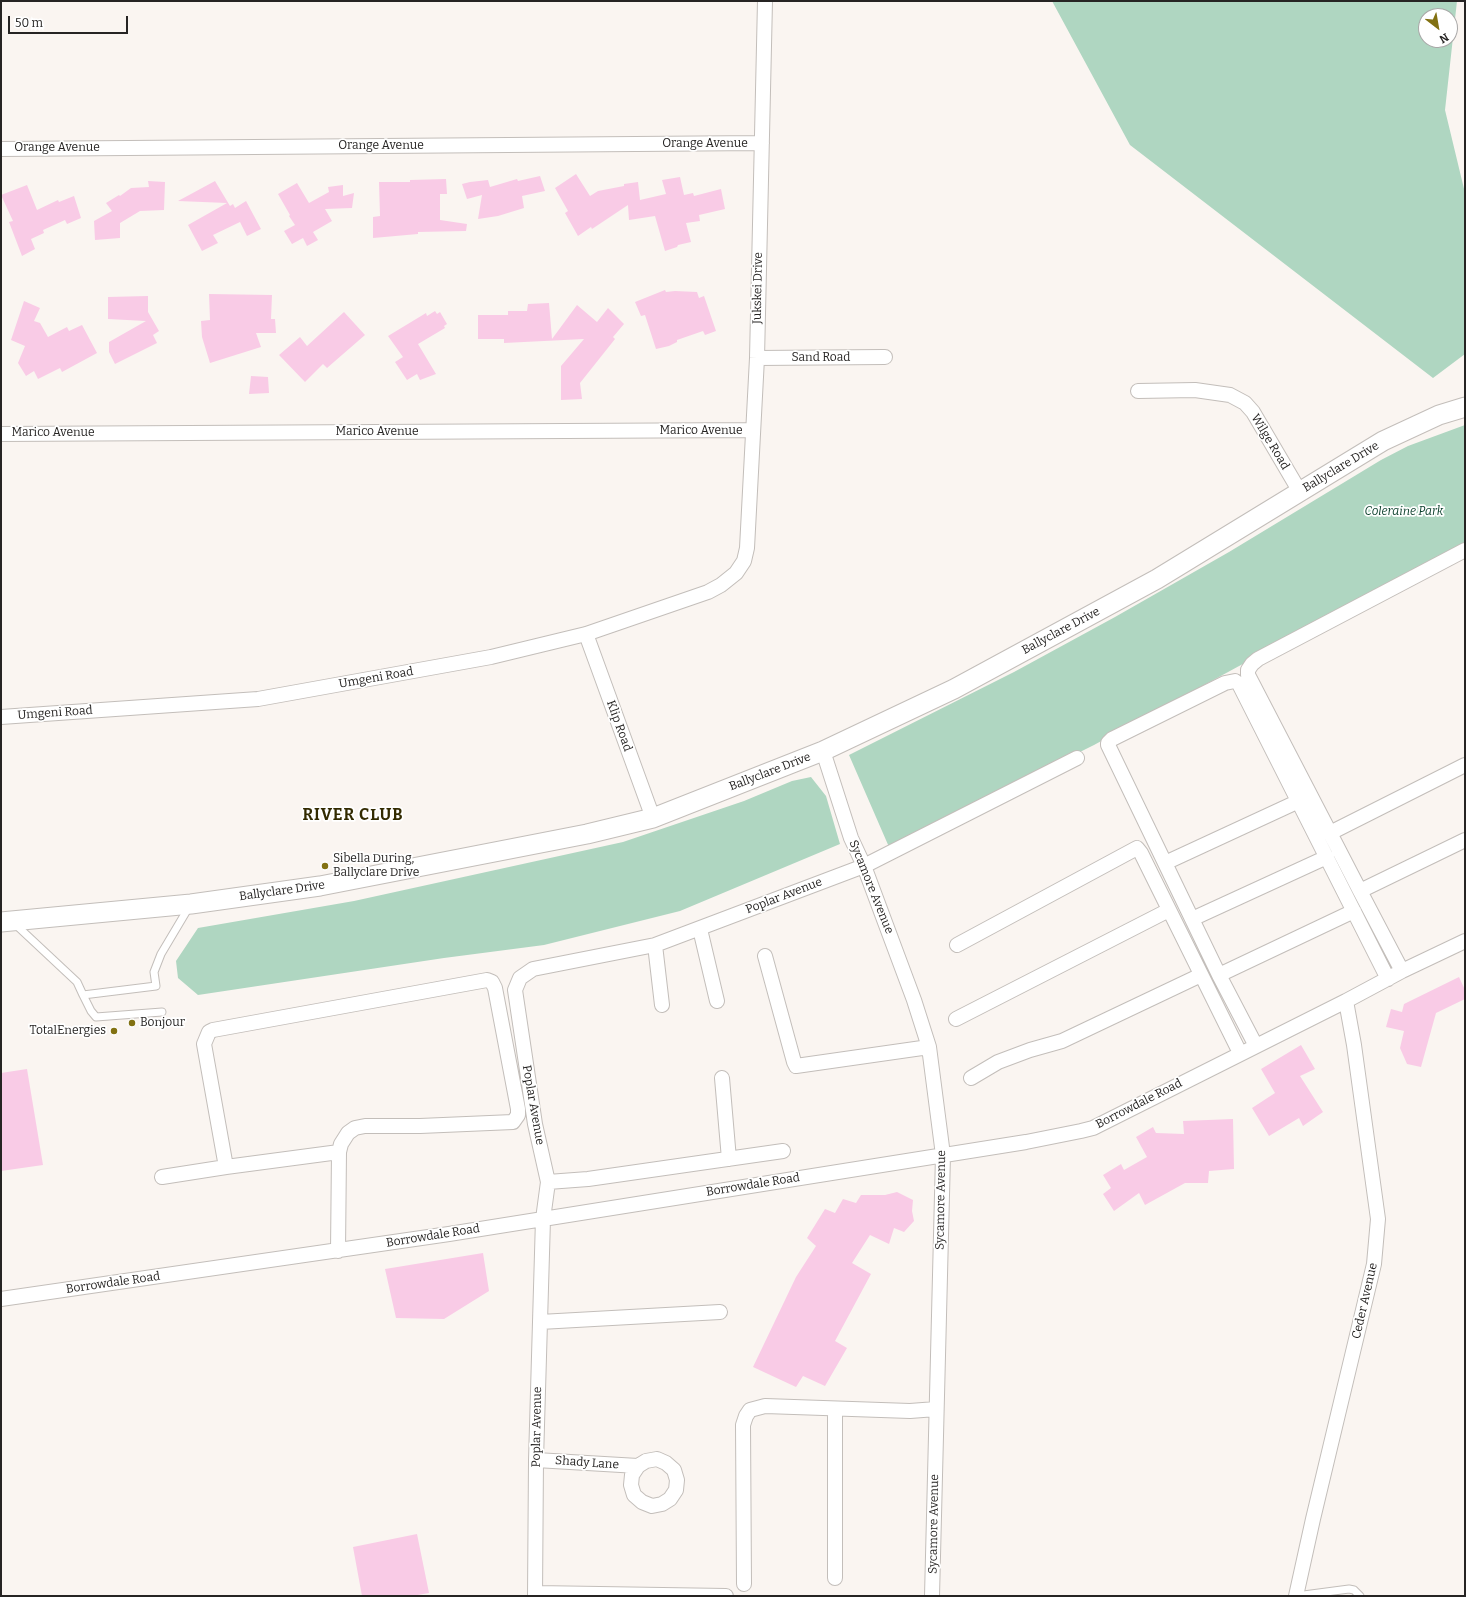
<!DOCTYPE html>
<style>
body{margin:0}
#map{position:relative;width:1466px;height:1597px;overflow:hidden;background:#faf5f1;font-family:Bitter,serif}
canvas{display:block}
.frame{position:absolute;inset:0;border:2px solid #262423;pointer-events:none}
.north{position:absolute;left:1418px;top:8px;width:40px;height:40px;box-sizing:border-box;background:#fff;border:1px solid #a8a7a7;border-radius:50%;rotate:149deg;font-size:11px;font-weight:700;line-height:16px;text-align:center;color:#262423}
.north::after{content:'';display:block;margin:auto;width:14px;height:18px;background:#827112;clip-path:polygon(50% 0,100% 100%,50% 72%,0 100%)}
.scale{position:absolute;left:8px;top:16px;width:120px;height:18px;box-sizing:border-box;border:2px solid #262423;border-top:0;padding-left:5px;font-size:12px;line-height:14px;white-space:nowrap;color:#262423;-webkit-text-stroke:3px #fff;paint-order:stroke}
</style>
<div id="map">
<canvas width="1466" height="1597"></canvas>
<div class="frame"></div>
<div class="north">N</div>
<div class="scale">50 m</div>
</div>
<script>
const c = document.querySelector('canvas').getContext('2d');
c.lineJoin = 'round';
function fillPath(path, color) {
  c.fillStyle = color;
  c.fill(path, 'evenodd');
}
function shape(rows) {
  const path = new Path2D();
  for (const r of rows) {
    path.moveTo(r[0], r[1]);
    for (let i = 2; i < r.length; i += 2) path.lineTo(r[i], r[i + 1]);
  }
  return path;
}
function stroke(path, color, width, dash) {
  c.strokeStyle = color;
  c.lineWidth = width;
  c.lineCap = dash ? 'butt' : 'round';
  c.setLineDash(dash || []);
  c.stroke(path);
}
function write(font, color, halo, rows, align = 'center') {
  c.font = font + ' Bitter,serif';
  c.lineWidth = 3.5;
  c.setLineDash([]);
  c.textBaseline = 'middle';
  c.strokeStyle = halo;
  c.fillStyle = color;
  for (const [text, x, y, turn = 0] of rows) {
    c.save();
    c.translate(x, y);
    c.rotate((+turn || 0) * Math.PI / 180);
    c.textAlign = isNaN(turn) ? turn : align;
    if (halo) c.strokeText(text, 0, 0);
    c.fillText(text, 0, 0);
    c.restore();
  }
}
fillPath(shape([
 [1052,1,1457,1,1445,110,1465,193,1465,354,1433,378,1130,145],
 [1426,16,1450,16,1450,40,1426,40],
 [1465,425,1465,543,1094,745,889,847,849,755,1014,672,1115,617,1229,552,1381,460,1408,446],
 [811,777,826,796,840,844,680,911,544,945,444,958,198,995,178,978,176,961,198,928,354,901,623,842,744,801,792,781]
]), '#afd6c1');
fillPath(shape([
 [576,174,590,196,598,191,624,186,624,184,638,182,640,200,666,194,662,180,680,177,684,195,693,193,694,196,721,189,725,209,699,215,700,221,686,223,691,242,678,245,677,247,665,251,655,216,629,220,628,205,592,229,591,227,578,236,565,213,568,211,555,188],
 [540,176,545,191,522,196,524,208,498,216,478,219,482,195,467,199,462,184,470,182,488,180,490,187,517,179,518,181],
 [446,179,447,194,440,194,440,220,467,224,466,231,418,232,418,234,373,238,373,217,380,216,379,182,410,182,410,180],
 [148,181,165,182,164,210,140,211,120,223,120,238,95,240,94,221,112,211,106,203,119,195,120,196,131,188,149,187],
 [215,181,230,206,233,204,235,208,246,201,261,229,247,236,240,222,213,235,218,243,202,251,188,225,227,203,178,201],
 [297,183,309,203,329,192,328,187,343,185,343,196,354,193,352,208,325,209,332,221,313,232,318,240,307,246,303,238,292,244,284,231,295,225,289,216,290,215,278,194],
 [27,185,37,210,58,200,59,202,74,196,81,218,67,224,65,220,43,230,44,233,31,239,35,249,22,256,9,222,13,221,1,195],
 [665,290,666,292,675,291,697,292,699,298,704,296,716,331,705,335,703,331,677,340,677,342,669,346,656,349,645,315,641,316,635,302],
 [209,294,272,295,271,319,275,319,276,333,256,333,261,347,210,363,202,337,201,321,210,320],
 [148,296,148,312,159,331,153,335,157,343,115,364,109,352,109,342,146,321,108,319,108,297],
 [24,301,40,308,34,321,40,323,48,337,67,327,69,331,82,325,97,353,62,372,60,368,38,379,34,371,26,376,18,363,25,346,11,340],
 [549,303,552,339,577,305,597,322,608,308,624,324,613,337,615,339,580,383,582,399,561,400,561,366,584,339,504,343,504,339,478,339,478,315,508,315,508,311,527,311,528,304],
 [435,311,437,314,440,312,447,324,444,326,445,328,418,344,436,374,420,380,417,374,407,380,395,362,403,357,388,336,426,313,427,316],
 [344,312,365,335,327,368,323,364,305,382,279,355,300,337,307,346],
 [251,376,268,377,269,393,249,394],
 [1459,977,1465,990,1465,999,1436,1013,1421,1067,1407,1064,1400,1048,1404,1031,1386,1027,1391,1009,1402,1012,1404,1004],
 [1301,1045,1315,1069,1300,1076,1323,1112,1303,1126,1299,1118,1269,1136,1252,1108,1275,1093,1261,1069],
 [27,1069,43,1165,1,1171,1,1073],
 [1233,1119,1234,1169,1209,1171,1208,1183,1185,1183,1145,1205,1139,1193,1114,1211,1103,1194,1111,1188,1103,1175,1121,1164,1124,1170,1147,1157,1136,1137,1153,1127,1156,1133,1184,1134,1183,1121],
 [897,1192,913,1200,912,1211,914,1221,904,1232,894,1228,889,1244,870,1235,852,1263,871,1274,835,1341,847,1348,825,1386,803,1376,796,1387,753,1367,796,1277,816,1246,807,1238,825,1209,835,1213,843,1199,856,1203,861,1195,885,1195],
 [483,1253,489,1291,444,1319,396,1318,385,1269],
 [417,1534,429,1593,412,1596,362,1596,353,1547]
]), '#f9cbe6');
const lane = shape([
 [15,924,77,982,83,995,156,986,154,972,161,954,189,907],
 [83,995,91,1011,96,1017,162,1012],
 [1296,1596,1349,1589,1354,1590,1360,1596]
]);
const street = shape([
 [1,149,762,143],
 [757,358,885,357],
 [1138,391,1195,390,1230,395,1245,403,1253,412,1300,492],
 [1,434,753,430],
 [586,634,653,818],
 [1,717,258,699,491,657,586,634,708,592,721,585,736,573,744,561,747,548,757,358,765,1],
 [823,751,851,838,864,866,914,1000,929,1047,943,1155,932,1596],
 [1330,833,1248,675,1248,670,1252,664,1258,659,1465,550],
 [1165,863,1299,801],
 [1360,891,1330,833,1465,765],
 [1192,919,1327,857],
 [700,929,717,1001],
 [655,945,662,1005],
 [957,945,1137,848,1141,853,1240,1053],
 [765,956,794,1062,796,1066,929,1047],
 [1402,971,1360,891,1465,840],
 [1219,975,1354,911],
 [956,1019,1169,910],
 [1256,1046,1219,975,1108,745,1108,743,1112,739,1225,683,1235,681,1239,684,1388,979],
 [722,1078,729,1159],
 [971,1078,998,1062,1030,1050,1062,1041,1201,975],
 [162,1177,226,1167,339,1152,341,1144,348,1133,355,1128,365,1126,420,1126,513,1122,518,1115,518,1109,495,988,492,982,487,980,213,1030,209,1032,204,1044,226,1167],
 [548,1182,588,1179,783,1151],
 [338,1251,339,1152],
 [1,1299,449,1234,1026,1142,1081,1131,1093,1128,1346,1001,1402,971,1465,941],
 [540,1322,720,1312],
 [536,1460,638,1466,646,1461,657,1459,666,1463,674,1470,677,1480,676,1490,670,1499,662,1504,652,1506,642,1502,634,1495,631,1485,632,1475,638,1466],
 [835,1578,835,1409],
 [744,1584,743,1425,746,1416,750,1410,765,1406,910,1411,936,1409],
 [536,1593,726,1596],
 [535,1596,536,1460,540,1322,543,1219,548,1182,535,1124,515,990,520,978,533,969,655,945,864,866,1077,758],
 [1296,1596,1313,1519,1374,1264,1378,1219,1354,1045,1346,1001]
]);
const secondary = shape([
 [1,922,191,904,320,886,587,834,653,818,823,751,954,689,1157,579,1383,441,1439,415,1465,407]
]);
stroke(lane, '#c3beba', 9);
stroke(street, '#c3beba', 16);
stroke(secondary, '#c3beba', 21);
stroke(lane, '#fff', 7);
stroke(street, '#fff', 14);
stroke(secondary, '#fff', 19);
for (const [x, y, r, color] of [
 [325,866,4,"#827112"],
 [132,1023,4,"#827112"],
 [114,1031,4,"#827112"]
]) {
  const dot = new Path2D();
  dot.arc(x, y, r, 0, 2 * Math.PI);
  c.fillStyle = color;
  c.fill(dot);
  stroke(dot, '#fff', 1.5);
}
write('12px', '#262423', '#fff', [
 ["Orange Avenue",705,144],
 ["Orange Avenue",381,146],
 ["Orange Avenue",57,148],
 ["Jukskei Drive",758,288,-89],
 ["Sand Road",821,358],
 ["Marico Avenue",701,431],
 ["Marico Avenue",377,432],
 ["Marico Avenue",53,433],
 ["Wilge Road",1270,442,59],
 ["Ballyclare Drive",1341,467,-31],
 ["Ballyclare Drive",1061,631,-28],
 ["Umgeni Road",376,678,-10],
 ["Umgeni Road",55,713,-4],
 ["Klip Road",619,726,70],
 ["Ballyclare Drive",770,772,-21],
 ["Sycamore Avenue",871,887,68],
 ["Ballyclare Drive",282,891,-8],
 ["Poplar Avenue",784,896,-21],
 ["Borrowdale Road",1139,1104,-27],
 ["Poplar Avenue",533,1105,80],
 ["Borrowdale Road",753,1185,-9],
 ["Sycamore Avenue",941,1200,-89],
 ["Borrowdale Road",433,1236,-9],
 ["Borrowdale Road",113,1283,-8],
 ["Ceder Avenue",1365,1301,-77],
 ["Poplar Avenue",537,1427,-89],
 ["Shady Lane",587,1463,4],
 ["Sycamore Avenue",934,1524,-89]
]);
write('italic 12px', '#093e2a', '#fff', [
 ["Coleraine Park",1404,512]
]);
write('12px', '#262423', '#fff', [
 ["Sibella During,",333,859],
 ["Ballyclare Drive",333,873],
 ["Bonjour",140,1023],
 ["TotalEnergies",106,1031,"right"]
], 'left');
c.letterSpacing = '1px';
write('bold 16px', '#322a00', '#fff', [
 ["RIVER CLUB",353,816]
]);
c.letterSpacing = '0px';
</script>
